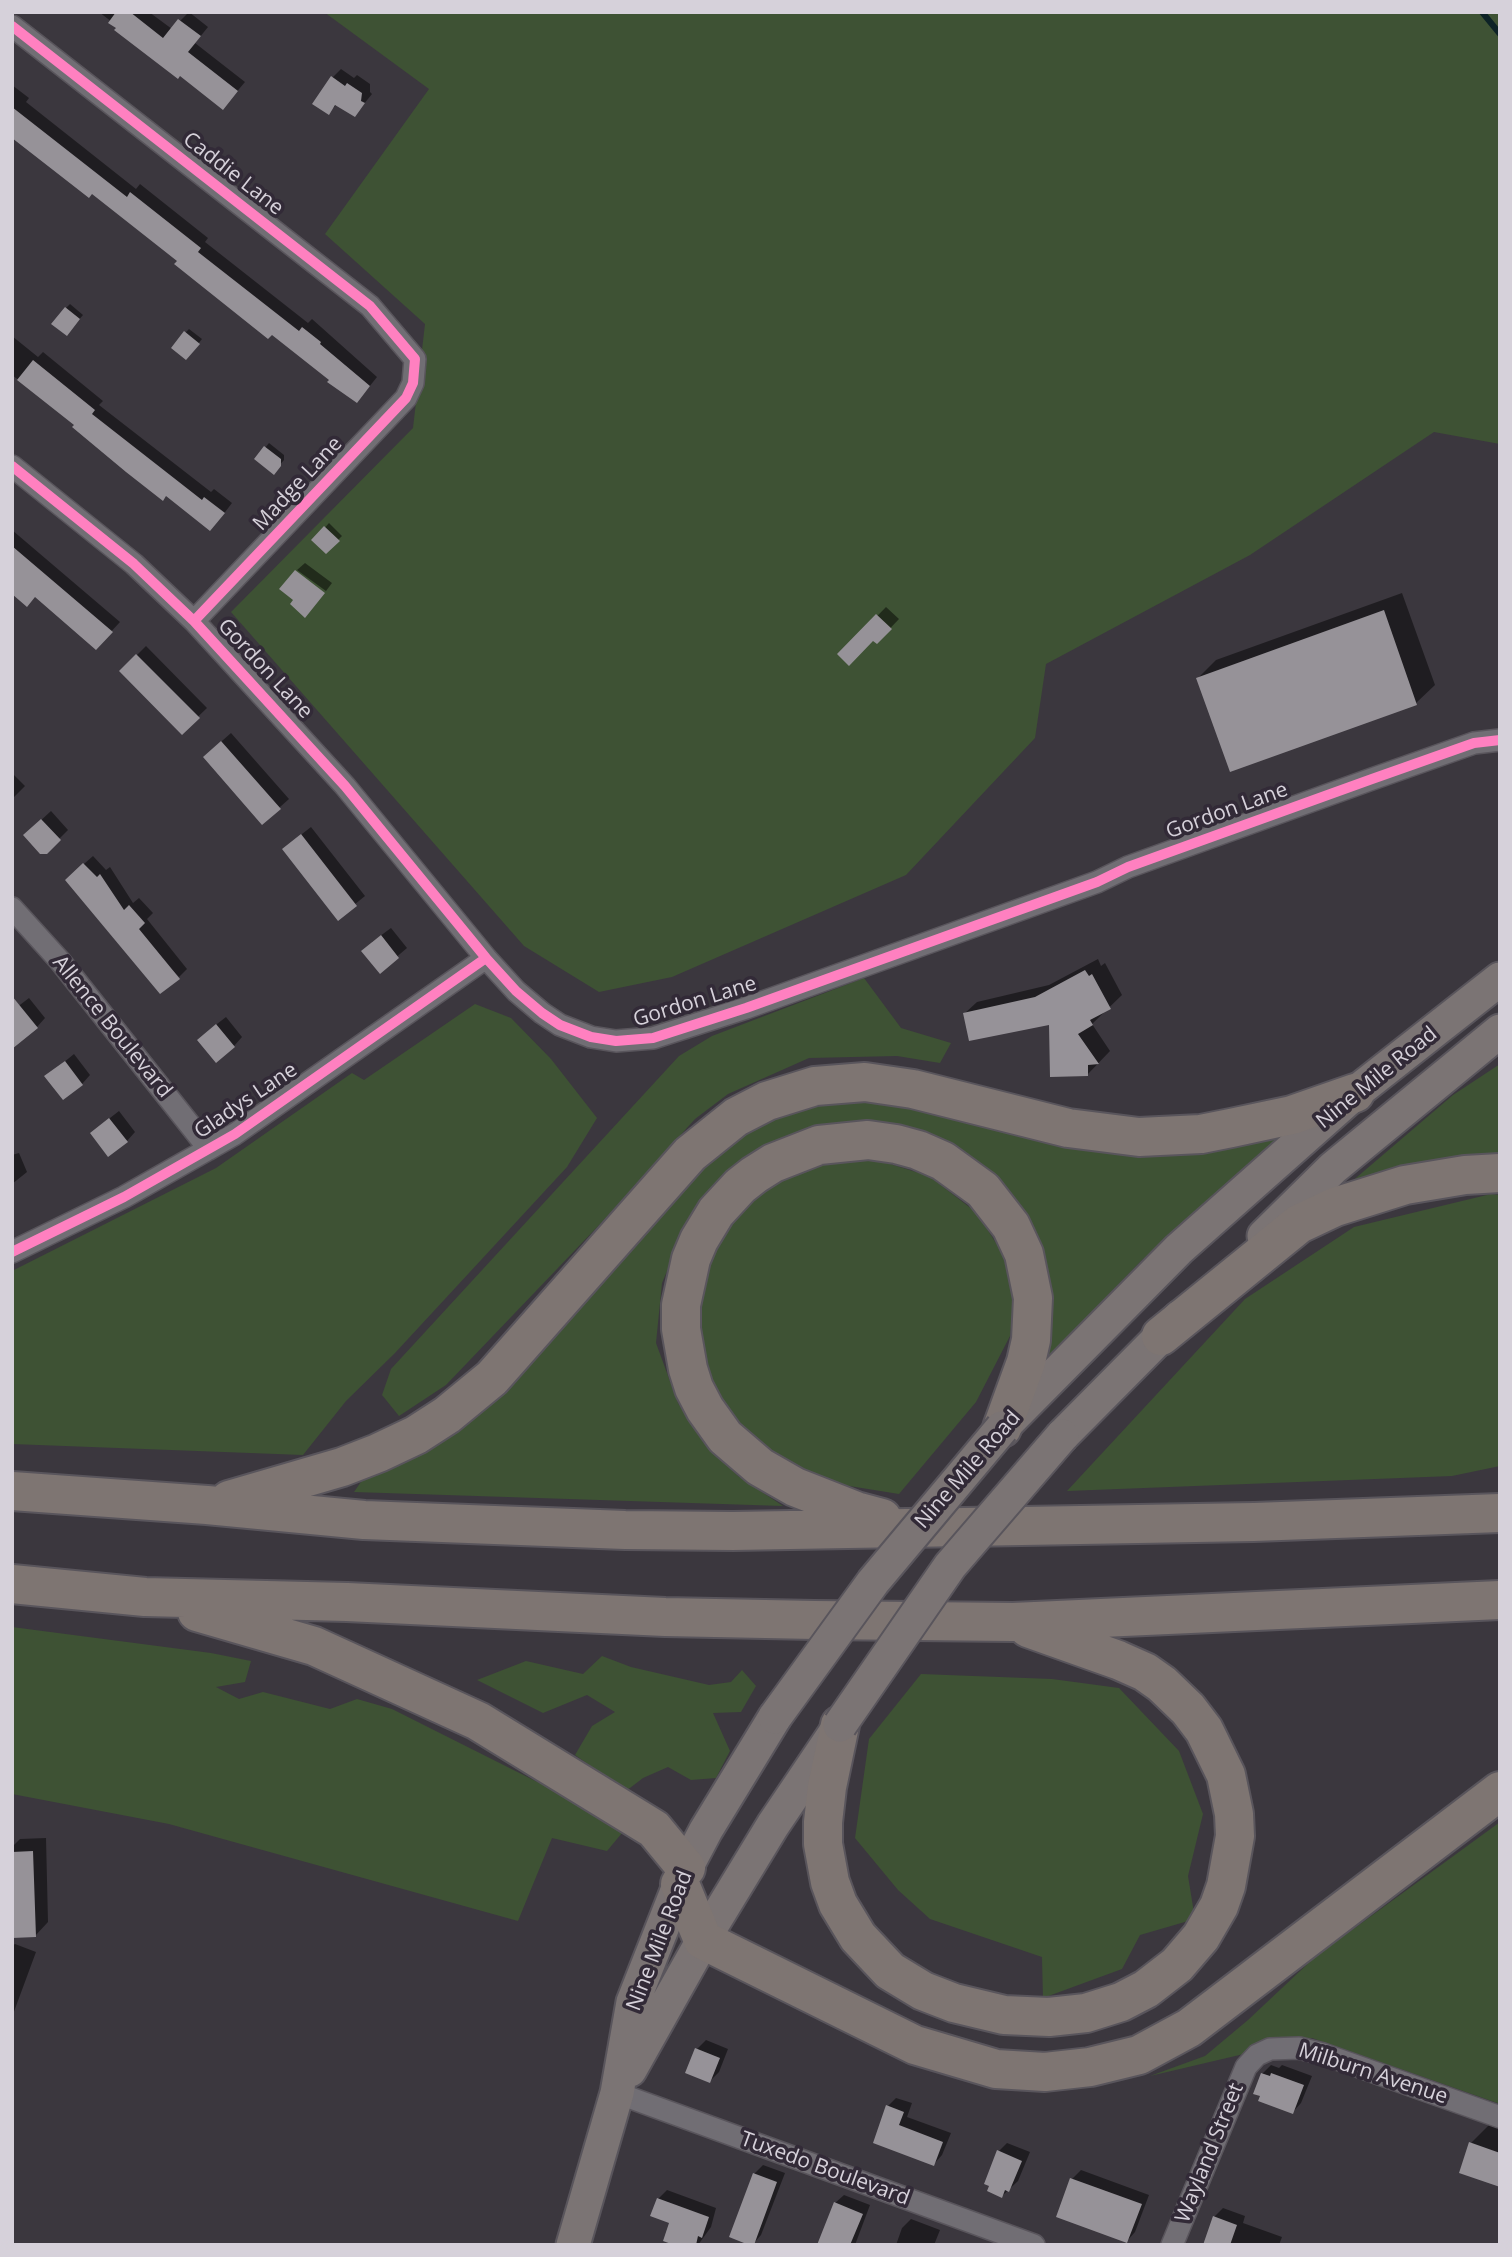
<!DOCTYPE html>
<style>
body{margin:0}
#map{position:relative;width:1512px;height:2257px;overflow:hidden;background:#3b373e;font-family:"Open Sans",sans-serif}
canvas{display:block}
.frame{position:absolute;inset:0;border:14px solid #d6d1da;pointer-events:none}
</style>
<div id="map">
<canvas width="1512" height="2257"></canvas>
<div class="frame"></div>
</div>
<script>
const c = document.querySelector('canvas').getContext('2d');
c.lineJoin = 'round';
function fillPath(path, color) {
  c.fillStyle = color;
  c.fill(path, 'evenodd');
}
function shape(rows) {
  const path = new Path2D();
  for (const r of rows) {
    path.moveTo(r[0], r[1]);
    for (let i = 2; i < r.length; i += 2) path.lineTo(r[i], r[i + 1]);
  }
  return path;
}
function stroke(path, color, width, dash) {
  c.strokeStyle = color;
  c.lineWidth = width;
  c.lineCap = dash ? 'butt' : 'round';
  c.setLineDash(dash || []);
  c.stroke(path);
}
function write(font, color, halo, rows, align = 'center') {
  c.font = font + ' "Open Sans",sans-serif';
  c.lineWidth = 7;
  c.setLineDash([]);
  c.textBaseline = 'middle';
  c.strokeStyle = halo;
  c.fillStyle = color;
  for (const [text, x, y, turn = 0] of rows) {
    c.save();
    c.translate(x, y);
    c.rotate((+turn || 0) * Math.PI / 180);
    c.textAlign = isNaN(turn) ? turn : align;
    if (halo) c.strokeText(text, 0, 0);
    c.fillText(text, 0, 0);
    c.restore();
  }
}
fillPath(shape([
 [324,12,1500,12,1500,444,1434,432,1250,555,1046,664,1035,738,906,875,672,977,599,992,524,946,231,612,413,428,425,324,325,234,429,89],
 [864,978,901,1028,951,1043,940,1063,897,1056,809,1058,728,1094,695,1119,601,1223,446,1385,399,1416,382,1395,391,1369,679,1056,712,1036],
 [475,1004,511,1018,551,1059,597,1118,567,1167,395,1353,346,1401,303,1455,12,1444,12,1271,216,1168,352,1073,364,1080],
 [1500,1064,1500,1158,1350,1183,1453,1095],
 [874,1099,1285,1133,1142,1260,1038,1367,1043,1263,911,1129,724,1180,692,1212,662,1283,656,1343,678,1403,704,1443,738,1476,783,1506,354,1492,367,1473,700,1163,771,1115,824,1101],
 [877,1160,929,1176,977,1213,1001,1251,1015,1293,1010,1336,976,1402,899,1494,843,1485,791,1466,736,1430,708,1384,696,1336,698,1286,722,1229,758,1188,815,1162],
 [1491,1194,1500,1195,1500,1466,1452,1476,1067,1491,1245,1299,1354,1227],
 [12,1627,211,1653,251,1661,245,1682,216,1687,239,1699,263,1692,330,1709,357,1699,392,1709,627,1827,607,1851,552,1838,518,1921,169,1824,12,1794],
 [602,1656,631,1667,709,1685,731,1682,742,1670,756,1686,741,1712,713,1713,730,1751,716,1778,691,1780,668,1767,643,1778,626,1791,575,1755,592,1726,615,1712,587,1695,543,1713,477,1680,526,1661,583,1674],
 [921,1674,1052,1679,1119,1688,1179,1751,1203,1814,1188,1876,1195,1919,1140,1935,1122,1969,1043,1998,1042,1957,930,1919,898,1890,855,1838,869,1739],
 [1500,1822,1500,2104,1312,2038,1150,2076,1205,2056,1248,2020,1315,1957]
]), '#3e5234');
fillPath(shape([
 [99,12,149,12,172,29,189,12,208,27,195,43,245,82,223,108],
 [341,69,354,78,357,75,370,84,370,92,372,94,355,115,337,104,328,113,332,78],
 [12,85,29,98,26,102,136,189,140,184,208,238,205,242,308,323,312,319,377,377,365,392,332,379,12,130],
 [70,304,83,315,70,330,66,308],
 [189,329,202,339,190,354,186,332],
 [12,336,38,357,43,352,103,401,99,405,211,492,214,489,232,503,219,520,77,425,12,375],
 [269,443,284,455,284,460,277,468,256,459],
 [329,523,342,536,326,552,314,540],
 [12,530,120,622,96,648,12,575],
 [305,563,332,583,326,591,297,570],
 [1402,593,1435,685,1416,703,1231,770,1198,678,1216,660],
 [886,607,899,619,877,642,873,639,840,654],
 [146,646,207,708,182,732,121,671],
 [231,733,289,799,262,823,214,748],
 [12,773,25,786,12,799],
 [51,811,68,830,46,852,25,835],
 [311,827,365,896,338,918,293,841],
 [93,856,106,870,110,867,133,903,139,898,153,913,147,919,187,969,179,977,76,871],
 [391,928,407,948,380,971,372,942],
 [1098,959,1101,966,1105,963,1122,995,1092,1024,1110,1051,1087,1075,1050,1023,964,1014,977,1002,1049,985],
 [29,998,45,1018,37,1027,12,1011],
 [226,1017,242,1037,234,1046,208,1031],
 [74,1054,90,1075,82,1084,47,1076],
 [119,1111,135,1132,127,1141,101,1125],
 [19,1153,27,1172,12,1184,12,1155],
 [46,1838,48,1922,35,1936,12,1920,12,1847,20,1839],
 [15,1944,36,1952,12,2017,12,1946],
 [706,2040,728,2049,719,2072,710,2081,697,2049],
 [1271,2065,1279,2068,1282,2065,1312,2076,1301,2103,1293,2112,1262,2074],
 [896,2098,912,2103,907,2117,951,2133,942,2155,934,2164,875,2142,888,2106],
 [1489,2125,1500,2128,1500,2185,1471,2143],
 [1007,2143,1030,2152,1018,2181,1002,2196,999,2151],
 [763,2165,785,2173,761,2235,753,2244,754,2174],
 [1081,2170,1149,2195,1135,2232,1127,2241,1072,2179],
 [667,2190,716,2208,711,2227,698,2245,679,2245,671,2222,658,2199],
 [844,2195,870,2205,855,2245,819,2245,835,2203],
 [1223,2208,1245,2216,1243,2223,1282,2237,1279,2245,1204,2245,1214,2217],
 [911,2219,940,2230,934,2245,896,2245,902,2228]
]), '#0007');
stroke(shape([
 [1482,12,1500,34]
]), '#0d2226', 6);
fillPath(shape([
 [116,12,130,12,163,38,178,19,201,36,188,52,238,91,223,110,180,76,178,79,114,30,116,28,108,23],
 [331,76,345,86,347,83,362,93,361,101,365,103,355,117,335,105,329,115,312,104],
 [12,107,127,197,130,192,201,248,198,252,299,331,302,327,321,342,320,344,370,386,357,403,327,382,329,380,272,335,268,339,174,264,177,261,92,194,89,198,12,138],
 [65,307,80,319,67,336,51,324],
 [184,331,200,344,186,360,171,348],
 [33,360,95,410,92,414,202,500,204,497,225,513,210,531,166,496,163,501,126,472,72,427,74,425,17,380],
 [264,446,281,459,281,466,274,475,254,459],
 [324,526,340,541,326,554,311,540],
 [12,546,113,632,96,650,35,597,27,607,12,594],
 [295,570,325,593,305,618,290,604,293,600,279,589],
 [1384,610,1417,705,1230,772,1196,678],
 [876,614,892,629,877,644,873,641,849,666,837,654],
 [136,654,200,718,182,735,119,671],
 [221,741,281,809,262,825,203,757],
 [41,819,61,840,47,854,40,854,23,835],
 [301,834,357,906,338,921,282,849],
 [83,863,97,877,100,874,124,910,129,905,145,923,139,929,180,979,160,994,65,880],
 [381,935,399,958,380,974,361,951],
 [1085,970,1089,976,1092,974,1111,1009,1090,1020,1093,1025,1078,1034,1099,1064,1088,1065,1088,1076,1050,1077,1049,1025,969,1041,963,1013,1035,997],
 [12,996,38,1028,12,1049],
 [216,1024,235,1047,216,1063,197,1040],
 [65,1061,83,1085,63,1100,44,1076],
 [109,1118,128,1142,108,1157,90,1133],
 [33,1851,36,1937,12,1938,12,1852],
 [695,2048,720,2058,710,2083,685,2073],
 [1261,2073,1270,2076,1271,2073,1304,2085,1293,2114,1258,2101,1260,2096,1253,2094],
 [886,2105,904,2112,899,2125,943,2142,934,2166,873,2143],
 [1469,2142,1500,2153,1500,2187,1459,2173],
 [997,2150,1022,2161,1009,2192,1005,2190,1002,2198,987,2191,989,2186,984,2184],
 [753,2173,777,2182,754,2245,749,2245,729,2237],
 [1070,2178,1142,2204,1127,2243,1056,2217],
 [657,2198,709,2217,702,2238,698,2236,696,2245,674,2245,663,2241,669,2223,650,2216],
 [834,2202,863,2214,850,2245,817,2245],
 [1213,2216,1237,2225,1230,2245,1203,2245]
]), '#969298');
const minor = shape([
 [12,26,370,306,415,359,413,383,406,398,194,621],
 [12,466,134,564,194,621,345,786,486,958,516,991,542,1013,560,1025,591,1037,616,1041,653,1038,746,1008,1097,882,1128,867,1372,779,1474,743,1500,740],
 [12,908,60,961,209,1149],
 [12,1252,124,1197,235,1134,486,958],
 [617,2093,1034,2245],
 [1172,2245,1246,2067,1257,2055,1270,2049,1299,2048,1323,2054,1500,2117]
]);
const primary = shape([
 [1264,1236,1333,1168,1500,1031],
 [1003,1427,1179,1249,1355,1093,1500,979],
 [1062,1436,1180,1317],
 [630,2070,703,1940,773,1825,837,1730],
 [573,2245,617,2093,633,2002,686,1868,706,1830,775,1717]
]);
const motorway = shape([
 [1161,1336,1299,1224,1335,1207,1405,1185,1465,1175,1500,1173],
 [12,1491,207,1505,364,1520,625,1530,733,1531,1254,1522,1500,1513],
 [229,1500,342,1467,378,1453,416,1435,447,1415,492,1378,690,1154,736,1117,767,1101,815,1086,865,1082,913,1089,1068,1128,1139,1137,1201,1134,1231,1128,1292,1115,1355,1093],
 [882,1518,856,1511,795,1487,760,1467,725,1437,705,1409,694,1388,688,1369,681,1329,681,1305,691,1259,699,1240,716,1212,740,1186,754,1175,773,1163,819,1145,868,1140,896,1144,918,1150,943,1161,983,1190,1011,1226,1024,1254,1033,1298,1031,1340,1026,1362,1002,1428],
 [12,1584,145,1597,347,1602,665,1617,815,1620,1013,1622,1500,1600],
 [197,1612,314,1646,478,1721,654,1829,686,1868],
 [840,1725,827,1787,823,1822,823,1844,830,1882,838,1904,858,1937,890,1971,923,1991,954,2003,1004,2015,1049,2017,1086,2013,1121,2002,1146,1989,1177,1965,1201,1937,1219,1906,1226,1886,1235,1836,1234,1814,1226,1775,1204,1730,1188,1709,1162,1684,1145,1672,1118,1660,1028,1628],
 [680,1884,703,1940,915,2045,996,2069,1045,2072,1090,2067,1139,2055,1189,2028,1500,1791]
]);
stroke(minor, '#59555c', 24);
stroke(primary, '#59555c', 37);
stroke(motorway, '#59555c', 42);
stroke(minor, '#716e74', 21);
stroke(primary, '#7b7474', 33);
stroke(motorway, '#7e7572', 38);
const primaryBridge = shape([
 [775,1717,873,1582,1002,1428],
 [840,1725,950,1566,1062,1436]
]);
stroke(primaryBridge, '#59555c', 37, []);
stroke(primaryBridge, '#7b7474', 33);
stroke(shape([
 [12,26,370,306,415,359,413,383,406,398,194,621],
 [12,466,134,564,194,621,345,786,486,958,516,991,542,1013,560,1025,591,1037,616,1041,653,1038,746,1008,1097,882,1128,867,1372,779,1474,743,1500,740],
 [12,1252,124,1197,235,1134,486,958]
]), '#ff80c0', 10);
write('21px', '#d6d1da', '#322a37', [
 ["Caddie Lane",233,174,38],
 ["Madge Lane",298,484,-47],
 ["Gordon Lane",265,669,47],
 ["Gordon Lane",1227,811,-20],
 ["Gordon Lane",695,1002,-17],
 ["Allence Boulevard",112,1027,51],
 ["Nine Mile Road",1377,1078,-39],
 ["Gladys Lane",246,1101,-34],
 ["Nine Mile Road",968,1470,-49],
 ["Nine Mile Road",660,1941,-69],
 ["Milburn Avenue",1373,2074,18],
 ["Wayland Street",1210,2153,-68],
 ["Tuxedo Boulevard",825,2169,20]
]);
</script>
